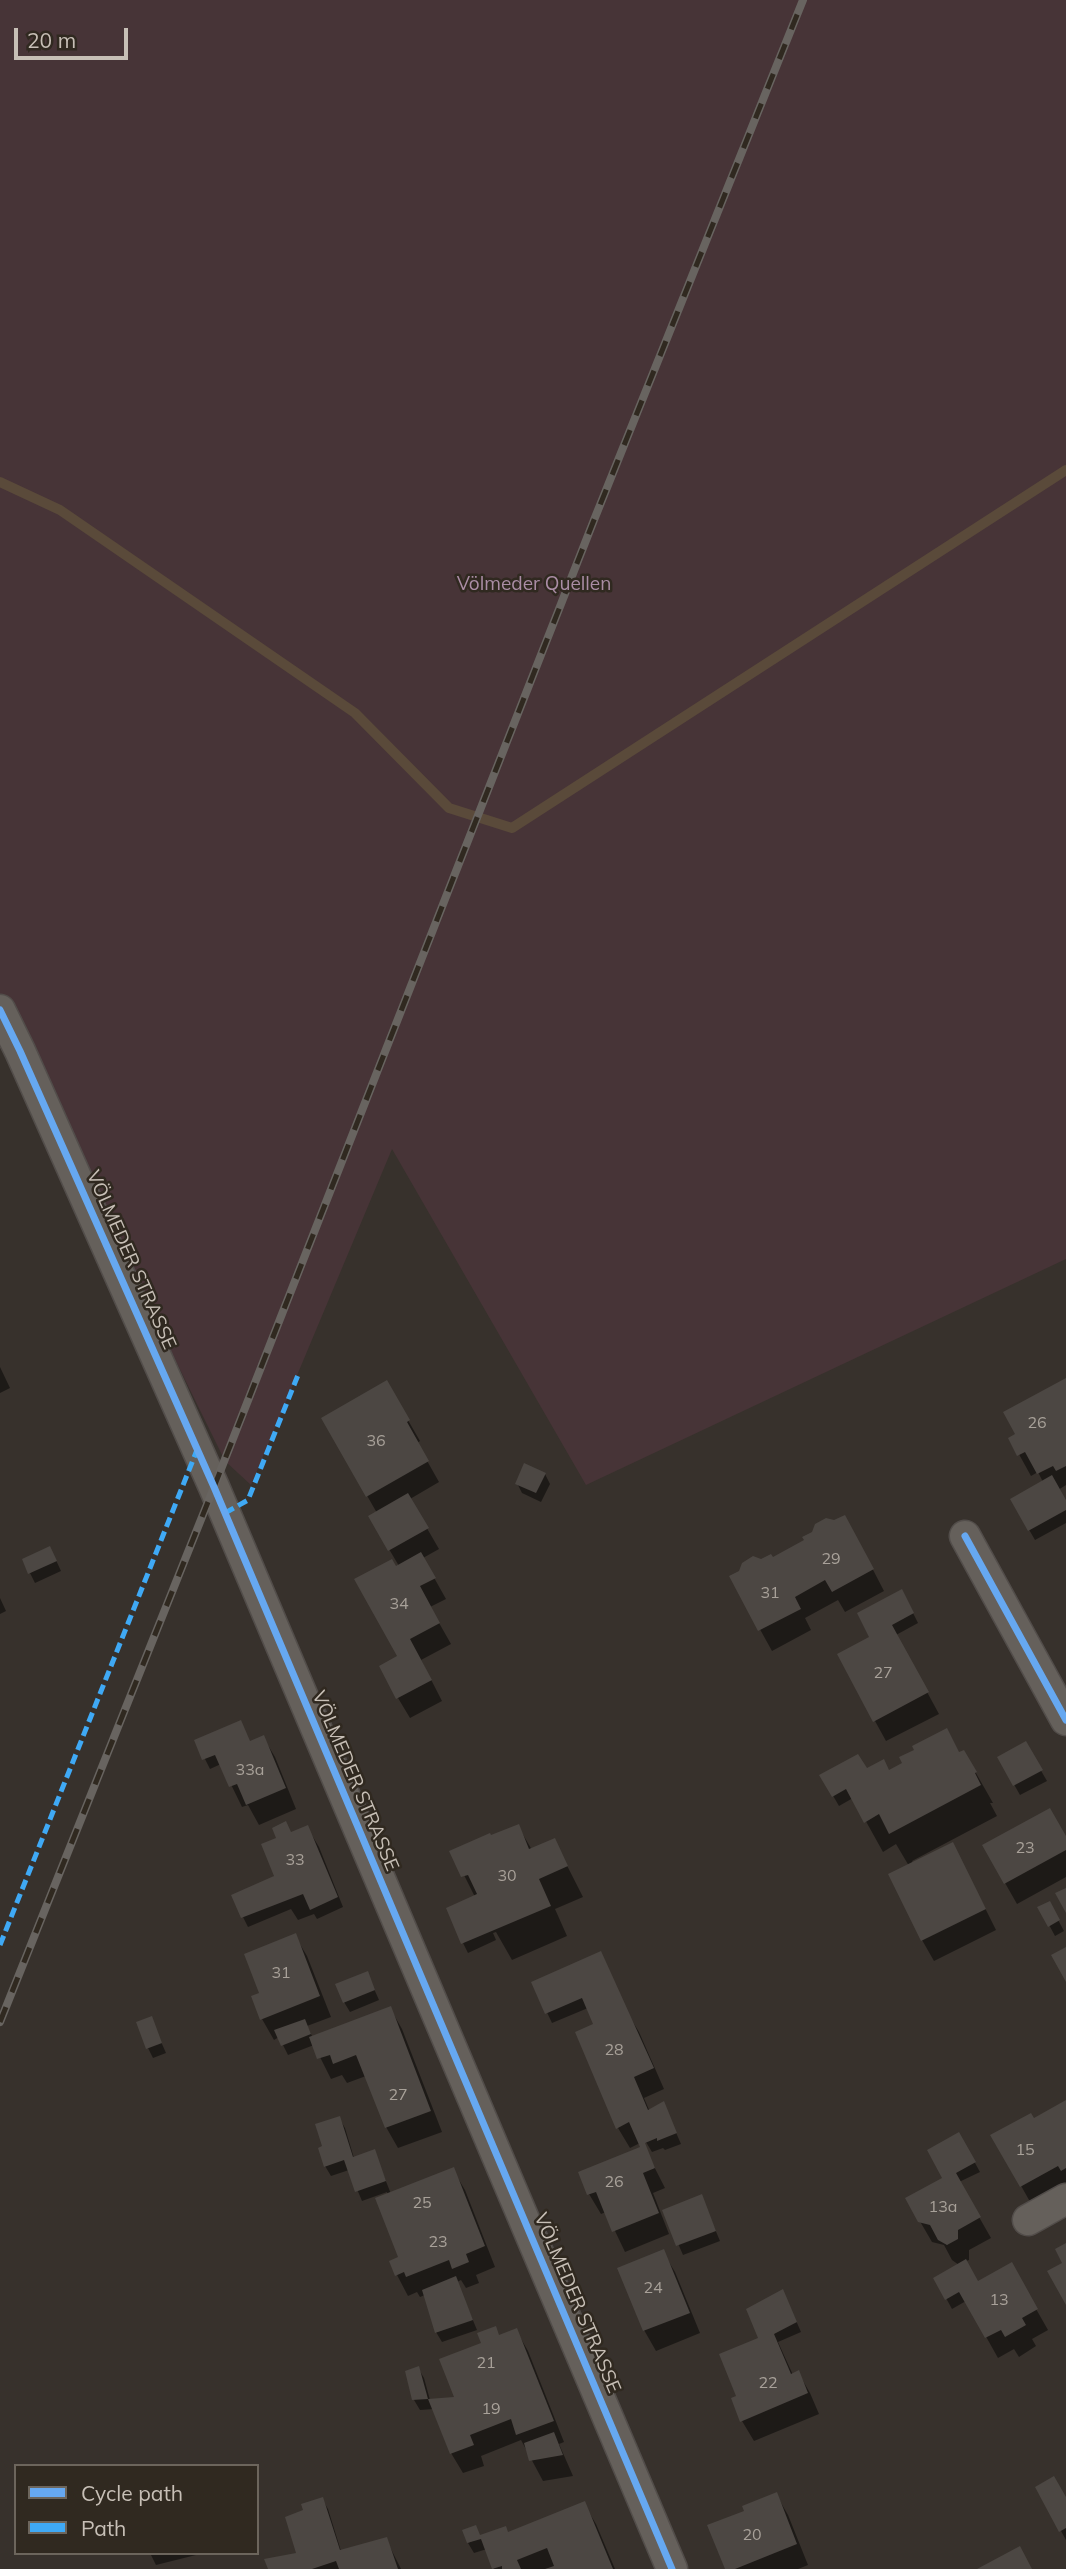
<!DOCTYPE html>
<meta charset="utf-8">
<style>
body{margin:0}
#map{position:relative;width:1066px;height:2569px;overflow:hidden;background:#37312c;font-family:Mulish,sans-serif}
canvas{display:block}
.legend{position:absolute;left:14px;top:2464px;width:245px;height:91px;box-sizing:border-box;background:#302920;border:2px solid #6c655c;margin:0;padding:9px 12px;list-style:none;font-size:21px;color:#c7bfb6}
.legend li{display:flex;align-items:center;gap:14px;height:35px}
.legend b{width:35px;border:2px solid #6c655c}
.scale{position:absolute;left:14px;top:28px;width:114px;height:32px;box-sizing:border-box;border:4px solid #c7bfb6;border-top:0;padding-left:9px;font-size:21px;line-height:24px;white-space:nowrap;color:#c7bfb6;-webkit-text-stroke:5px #302920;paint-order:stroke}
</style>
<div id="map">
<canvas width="1066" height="2569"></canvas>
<ul class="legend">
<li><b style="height:9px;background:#66a8f1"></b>Cycle path</li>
<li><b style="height:9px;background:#3fa9f5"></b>Path</li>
</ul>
<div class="scale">20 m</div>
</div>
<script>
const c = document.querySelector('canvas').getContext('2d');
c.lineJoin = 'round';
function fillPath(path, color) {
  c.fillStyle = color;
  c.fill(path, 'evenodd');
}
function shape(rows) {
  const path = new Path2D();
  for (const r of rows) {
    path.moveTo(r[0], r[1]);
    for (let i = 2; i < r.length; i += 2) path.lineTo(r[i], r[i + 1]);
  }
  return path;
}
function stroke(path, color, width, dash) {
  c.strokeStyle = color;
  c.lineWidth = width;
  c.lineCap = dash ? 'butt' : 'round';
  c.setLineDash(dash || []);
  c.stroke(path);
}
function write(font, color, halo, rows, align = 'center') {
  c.font = font + ' Mulish,sans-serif';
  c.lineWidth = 5;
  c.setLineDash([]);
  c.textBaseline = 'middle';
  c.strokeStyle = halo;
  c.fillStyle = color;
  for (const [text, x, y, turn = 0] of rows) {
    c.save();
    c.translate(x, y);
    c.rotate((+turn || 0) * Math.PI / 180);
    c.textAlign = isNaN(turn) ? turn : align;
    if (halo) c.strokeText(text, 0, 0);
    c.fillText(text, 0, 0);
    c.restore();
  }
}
fillPath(shape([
 [0,0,1066,0,1066,1259,586,1485,392,1149,251,1485,225,1461,0,1004]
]), '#473437');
fillPath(shape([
 [0,1367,10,1388,0,1393],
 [1066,1380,1066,1485,1058,1490,1066,1504,1066,1523,1035,1540,1012,1500,1043,1482,1038,1472,1031,1476,1010,1438,1017,1435],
 [386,1382,420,1441,417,1443,439,1482,410,1499,439,1549,423,1558,446,1599,430,1607,451,1644,421,1660,442,1701,410,1718,398,1698,399,1657,395,1568,399,1566,370,1517,377,1513,323,1419],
 [545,1474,550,1484,541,1502,522,1493,517,1483],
 [856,1537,884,1591,845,1612,838,1600,805,1618,811,1630,772,1651,731,1577,761,1561],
 [55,1558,61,1571,35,1583,30,1573],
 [0,1598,6,1611,0,1614],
 [907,1601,918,1623,896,1635,939,1714,886,1741,875,1721,872,1638],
 [263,1737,275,1757,296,1809,259,1825,248,1805,242,1807,221,1764,210,1769,196,1741,250,1742],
 [1025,1743,1047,1781,1020,1795,999,1758],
 [964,1752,993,1803,990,1803,997,1816,912,1861,913,1863,953,1844,996,1930,934,1961,922,1940,909,1866,896,1844,883,1852,853,1798,839,1806,821,1775,866,1770,889,1772],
 [518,1826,532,1850,554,1840,583,1897,555,1909,567,1936,512,1960,496,1932,493,1933,496,1940,468,1953,463,1943,475,1897,452,1851],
 [307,1827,319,1847,343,1907,317,1919,314,1914,298,1920,291,1909,248,1927,243,1917,273,1878,291,1833],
 [1066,1839,1066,1877,1017,1904,984,1846],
 [1049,1903,1064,1931,1055,1936,1040,1908],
 [295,1936,307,1956,331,2017,307,2026,313,2038,390,2008,402,2029,442,2132,398,2148,386,2127,366,2076,347,2083,342,2075,331,2079,314,2045,288,2055,279,2037,274,2040,262,2019,262,1994],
 [367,1973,379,2000,350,2012,344,2002],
 [533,1983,627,2012,639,2032,664,2089,644,2098,650,2112,664,2105,681,2144,665,2150,663,2148,652,2152,643,2137,640,2139,665,2188,653,2193,669,2234,625,2252,606,2212,601,2214,589,2194,643,2148,640,2143,630,2148,618,2128,595,2025,588,2008,552,2023],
 [151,2019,166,2053,153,2058,148,2048],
 [1066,2102,1066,2189,1033,2207,993,2136,1033,2120],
 [339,2118,345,2128,354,2158,374,2151,391,2194,453,2170,465,2190,495,2267,476,2275,479,2283,466,2288,461,2280,457,2282,477,2330,442,2342,436,2332,425,2295,420,2297,417,2292,408,2296,397,2275,401,2258,387,2192,362,2201,349,2170,331,2176,325,2166,325,2147],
 [959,2134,980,2172,959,2182,991,2238,969,2250,969,2260,966,2261,978,2283,1011,2265,1048,2330,1032,2339,1036,2346,1019,2357,1014,2349,998,2358,966,2301,952,2309,935,2278,959,2265,952,2260,944,2245,932,2242,907,2199,944,2179],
 [701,2196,720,2241,683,2255,664,2211],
 [663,2252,675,2272,700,2333,656,2351,644,2330],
 [783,2291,801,2332,778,2342,793,2375,798,2372,810,2393,819,2414,754,2441,742,2421,738,2397,761,2339],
 [516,2330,528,2351,564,2442,559,2444,573,2476,543,2481,521,2440,481,2456,484,2466,463,2473,451,2453,434,2409,420,2410,414,2400,418,2368,424,2378,430,2400,456,2398,500,2337],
 [1037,2488,1066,2500,1066,2540,1061,2531],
 [776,2494,788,2515,808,2565,798,2569,727,2569,746,2512],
 [322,2499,328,2509,341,2551,386,2539,401,2569,270,2569,299,2555,305,2511],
 [584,2504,596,2524,615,2569,494,2569,487,2549,474,2553,468,2543,481,2537,508,2533],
 [150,2553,204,2553,156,2565]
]), '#0007');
stroke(shape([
 [0,482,60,510,355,713,449,808,512,828,1066,470]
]), '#5a4a3a', 10);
fillPath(shape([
 [1066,1378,1066,1466,1056,1471,1053,1466,1037,1474,1025,1452,1017,1456,1008,1438,1015,1434,1003,1412],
 [387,1380,410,1420,407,1422,429,1461,366,1497,321,1418],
 [524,1463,546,1473,536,1493,515,1484],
 [1052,1475,1066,1500,1066,1510,1028,1531,1010,1499],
 [408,1493,429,1528,388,1551,368,1516],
 [845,1515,874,1569,832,1592,825,1580,795,1597,801,1609,758,1631,729,1576,739,1571,742,1563,753,1556,761,1559,771,1554,773,1557,804,1540,802,1537,812,1532,815,1524,826,1518,834,1520],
 [50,1546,57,1561,28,1574,22,1559],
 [421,1552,436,1578,420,1586,440,1623,410,1639,432,1680,396,1699,379,1666,397,1656,354,1579,392,1559,396,1566],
 [902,1589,914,1613,892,1625,929,1692,873,1722,837,1654,869,1637,857,1613],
 [241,1720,250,1741,264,1735,286,1788,246,1805,237,1784,229,1787,215,1755,202,1760,194,1740],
 [947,1728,959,1752,964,1750,977,1772,975,1773,981,1785,889,1834,879,1814,864,1823,846,1789,832,1797,819,1775,858,1754,867,1768,884,1759,889,1770,902,1763,899,1757,914,1750,912,1746],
 [1026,1741,1043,1770,1013,1786,997,1757],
 [1050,1808,1066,1836,1066,1850,1004,1884,982,1845],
 [286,1821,291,1832,308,1825,338,1897,310,1910,303,1894,241,1918,231,1895,274,1876,261,1844,276,1838,272,1828],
 [519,1824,529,1849,555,1838,568,1866,539,1879,551,1906,461,1944,446,1908,477,1894,468,1875,461,1877,449,1851,490,1833,491,1835],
 [953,1842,986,1909,921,1941,888,1874],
 [1066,1888,1066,1913,1055,1893],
 [1050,1901,1060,1920,1048,1927,1037,1907],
 [296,1933,320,1996,260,2020,251,1996,259,1993,244,1954],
 [1066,1947,1066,1982,1051,1955],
 [601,1951,654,2068,634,2077,648,2110,664,2101,677,2133,657,2141,657,2138,645,2143,655,2168,643,2173,659,2213,612,2232,596,2192,587,2195,578,2172,640,2147,629,2122,616,2129,575,2032,593,2024,582,1998,545,2014,531,1982],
 [368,1971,375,1990,343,2003,335,1984],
 [391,2006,431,2111,385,2128,356,2055,333,2064,330,2055,317,2059,309,2037],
 [152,2016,162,2043,146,2049,136,2022],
 [305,2019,311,2034,281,2046,274,2030],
 [1066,2100,1066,2168,1061,2171,1058,2166,1020,2187,990,2135,1031,2113,1034,2118],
 [340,2116,353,2157,375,2149,386,2181,355,2192,344,2160,324,2167,318,2148,322,2146,315,2124],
 [959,2132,976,2162,956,2173,981,2217,958,2230,958,2239,947,2245,938,2240,930,2225,918,2222,905,2198,942,2178,927,2150],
 [454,2167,485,2246,466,2254,469,2262,452,2269,449,2260,406,2277,404,2272,395,2276,389,2261,398,2257,375,2198],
 [702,2194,716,2231,676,2246,662,2210],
 [1066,2243,1066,2305,1047,2271,1062,2263,1055,2249],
 [664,2249,690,2313,643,2331,617,2268],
 [966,2259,978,2281,1012,2262,1038,2309,1022,2318,1026,2325,1005,2337,1001,2330,985,2338,959,2292,945,2300,933,2278],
 [456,2276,473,2320,435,2333,422,2290],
 [783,2289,797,2322,774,2334,791,2374,799,2370,808,2393,740,2422,731,2398,736,2396,719,2354,758,2338,746,2309],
 [496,2326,499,2335,517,2328,554,2421,516,2435,511,2419,470,2435,474,2445,450,2454,428,2399,412,2400,405,2371,419,2366,428,2399,454,2397,439,2359,481,2343,477,2333],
 [554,2432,563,2455,529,2461,524,2443],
 [1054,2476,1066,2497,1066,2528,1059,2532,1035,2487],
 [777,2492,797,2544,735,2569,725,2569,707,2525,744,2511,742,2506],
 [323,2497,340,2550,387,2537,398,2569,339,2569,336,2561,312,2569,268,2569,264,2559,296,2553,285,2517,303,2510,301,2504],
 [585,2501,613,2569,545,2569,554,2566,547,2548,517,2560,521,2569,502,2569,502,2566,492,2569,481,2539,467,2543,462,2530,476,2525,480,2535,506,2526,508,2532],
 [1020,2546,1032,2569,977,2569]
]), '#4c4743');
const street = shape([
 [0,1010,20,1051,214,1487,672,2569],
 [965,1536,1066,1720],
 [1028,2220,1066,2199]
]);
stroke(street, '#524d4a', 33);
stroke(street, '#65605b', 30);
const rail = shape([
 [0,2022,214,1487,594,520,803,0]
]);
stroke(rail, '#686460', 8);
stroke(rail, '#302920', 5, [16]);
stroke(shape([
 [225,1513,248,1500,298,1375],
 [0,1945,197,1450]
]), '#3fa9f5', 5, [10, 5]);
stroke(shape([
 [0,1010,20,1051,214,1487,672,2569],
 [965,1536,1066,1720]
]), '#66a8f1', 7);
write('16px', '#a8a199', null, [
 ["26",1037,1423],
 ["36",376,1441],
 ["29",831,1559],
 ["31",770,1593],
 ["34",399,1604],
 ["27",883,1673],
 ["33a",250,1770],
 ["23",1025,1848],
 ["33",295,1860],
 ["30",507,1876],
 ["31",281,1973],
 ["28",614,2050],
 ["27",398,2095],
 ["15",1025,2150],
 ["26",614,2182],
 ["25",422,2203],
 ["13a",943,2207],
 ["23",438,2242],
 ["24",653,2288],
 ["13",999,2300],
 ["21",486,2363],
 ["22",768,2383],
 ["19",491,2409],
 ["20",752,2535]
]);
write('19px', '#aa8da5', '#302920', [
 ["Völmeder Quellen",534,584]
]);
write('19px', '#c7bfb6', '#302920', [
 ["VÖLMEDER STRASSE",131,1260,66],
 ["VÖLMEDER STRASSE",355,1781,67],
 ["VÖLMEDER STRASSE",577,2303,67]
]);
</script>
